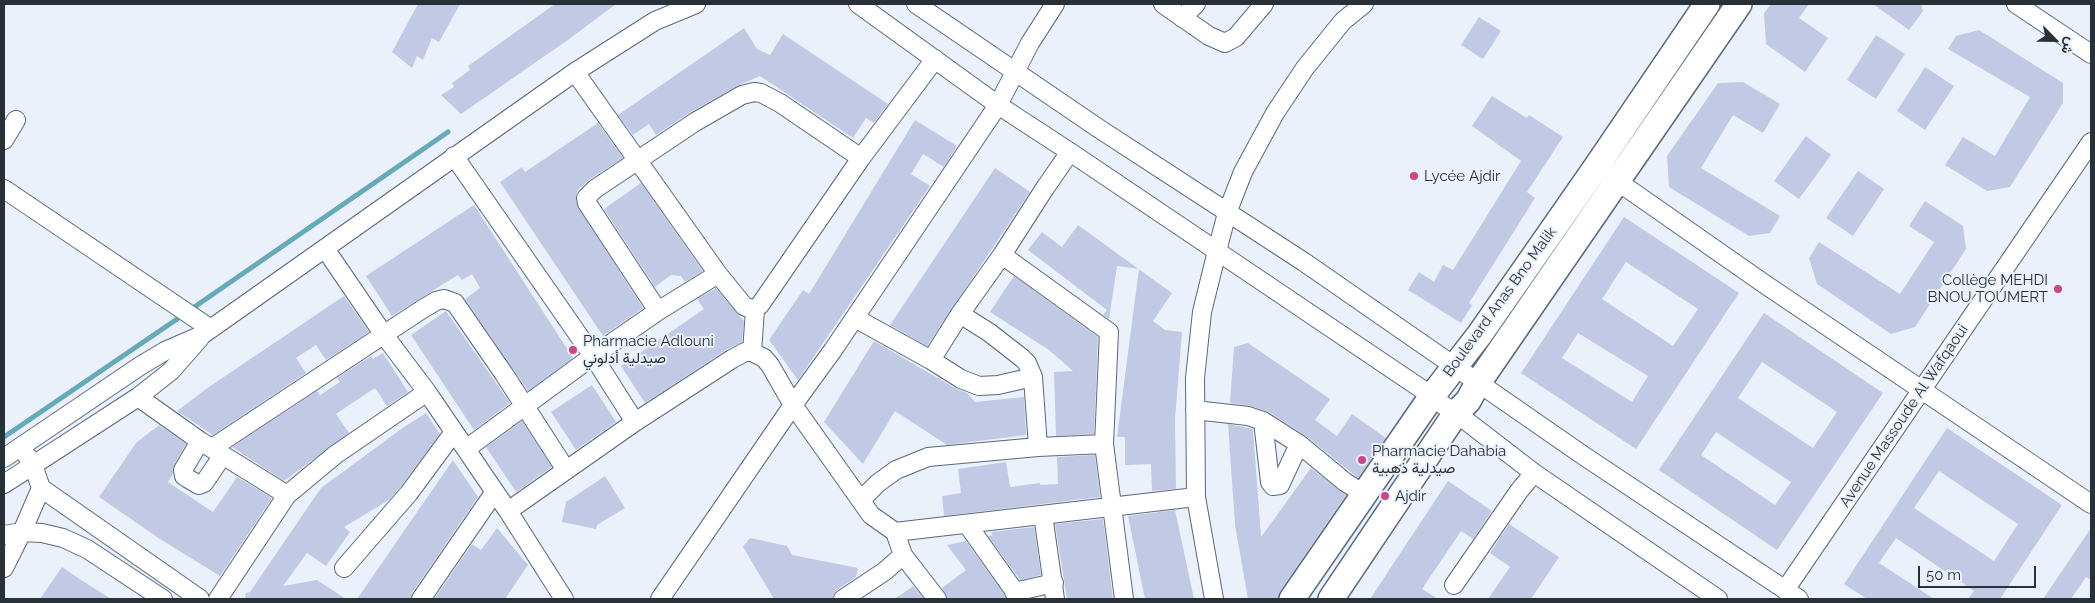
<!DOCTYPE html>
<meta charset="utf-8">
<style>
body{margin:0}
#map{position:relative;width:2095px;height:603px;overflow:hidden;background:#eaf1fb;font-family:Raleway,Vazirmatn,sans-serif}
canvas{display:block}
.frame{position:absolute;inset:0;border:5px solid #283038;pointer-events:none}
.north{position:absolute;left:2030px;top:15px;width:50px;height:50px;-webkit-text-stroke:4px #eaf1fb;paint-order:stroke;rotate:113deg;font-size:14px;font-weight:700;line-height:20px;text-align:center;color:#283038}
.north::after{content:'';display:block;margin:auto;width:18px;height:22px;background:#283038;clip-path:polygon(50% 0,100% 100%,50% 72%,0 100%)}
.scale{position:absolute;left:1918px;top:566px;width:118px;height:22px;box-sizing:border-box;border:2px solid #283038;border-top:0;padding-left:6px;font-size:15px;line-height:18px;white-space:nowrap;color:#283038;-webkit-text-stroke:4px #eaf1fb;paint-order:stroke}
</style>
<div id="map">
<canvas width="2095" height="603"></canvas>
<div class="frame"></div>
<div class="north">ش</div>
<div class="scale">50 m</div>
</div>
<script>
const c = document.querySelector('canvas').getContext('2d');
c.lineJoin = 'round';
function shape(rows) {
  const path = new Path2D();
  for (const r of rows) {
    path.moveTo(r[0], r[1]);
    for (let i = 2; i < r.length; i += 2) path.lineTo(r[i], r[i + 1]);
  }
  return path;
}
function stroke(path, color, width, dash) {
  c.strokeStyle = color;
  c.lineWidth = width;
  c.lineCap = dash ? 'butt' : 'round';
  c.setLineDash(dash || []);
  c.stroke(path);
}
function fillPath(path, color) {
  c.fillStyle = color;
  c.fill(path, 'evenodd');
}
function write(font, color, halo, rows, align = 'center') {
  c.font = font + ' Raleway,Vazirmatn,sans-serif';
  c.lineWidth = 4;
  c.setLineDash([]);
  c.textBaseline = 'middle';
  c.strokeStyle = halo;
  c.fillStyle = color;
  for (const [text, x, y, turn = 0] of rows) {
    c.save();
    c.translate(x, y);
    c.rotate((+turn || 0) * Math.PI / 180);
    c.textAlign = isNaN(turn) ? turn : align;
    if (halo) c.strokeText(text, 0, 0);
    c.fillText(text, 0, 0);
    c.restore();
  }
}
stroke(shape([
 [190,310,448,132],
 [4,437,183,315]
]), '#65aab8', 5);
fillPath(shape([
 [418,4,460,4,439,42,432,38,423,60,417,56,412,68,392,52],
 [555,4,616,4,565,42,461,114,441,95,454,87,452,83,470,70,468,66],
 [1771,4,1809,4,1799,18,1828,38,1805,72,1766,44,1764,13],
 [1873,4,1921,4,1923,11,1909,30],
 [1479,17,1501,31,1483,59,1461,45],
 [744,28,757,49,770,55,783,34,888,104,874,123,866,118,853,138,760,76,737,86,689,113,656,135,649,124,633,135,618,115],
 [1979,30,2063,83,2063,103,2010,187,1987,191,1945,165,1963,137,1995,156,2030,97,1948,49,1956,36],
 [1876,35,1905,54,1876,99,1847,80],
 [1925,67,1954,86,1925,130,1897,111],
 [1743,82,1780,104,1763,133,1733,115,1701,168,1780,216,1770,233,1749,236,1669,187,1667,156,1718,83],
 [1492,96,1527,118,1529,115,1563,137,1527,192,1535,198,1469,303,1472,305,1461,323,1408,290,1419,272,1434,282,1443,265,1453,270,1521,161,1472,126],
 [915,120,957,146,944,167,923,154,911,174,930,186,798,380,769,340,803,290,809,294],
 [598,123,623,158,589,180,578,190,576,195,577,205,643,308,603,336,500,182,522,167,525,172],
 [1806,136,1831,155,1799,199,1774,181],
 [995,168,1030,192,927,346,890,325],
 [1858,171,1884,189,1853,236,1826,218],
 [641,183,703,271,685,282,681,276,671,275,655,287,604,209],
 [1925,201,1963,226,1966,249,1915,327,1891,334,1817,284,1809,258,1819,242,1900,294,1934,242,1909,226],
 [474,205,573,358,528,391,465,299,480,288,472,274,462,280,458,275,392,316,366,276],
 [1624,217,1739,293,1636,449,1521,373],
 [1626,262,1698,309,1673,346,1602,299],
 [1578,333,1648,376,1632,402,1562,358],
 [1078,225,1158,283,1172,293,1153,321,1165,330,1182,332,1175,419,1176,489,1152,491,1151,464,1125,465,1125,437,1117,437,1139,269,1117,266,1109,319,1103,315,1107,310,1028,250,1042,232,1062,247],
 [1014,276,1098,337,1094,434,1056,436,1054,372,1073,371,1049,350,990,312],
 [716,288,744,321,742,342,726,350,645,403,621,366,704,309,697,299],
 [344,296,369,332,326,360,316,345,296,358,306,373,213,435,177,411,206,389],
 [446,311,510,403,474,430,411,335],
 [1764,313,1883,393,1777,550,1659,470],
 [1762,362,1837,412,1813,448,1738,398],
 [1716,432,1791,482,1775,505,1701,455],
 [874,341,955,388,967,393,975,402,1024,397,1026,435,947,445,895,411,863,464,824,422],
 [1248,343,1330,399,1315,420,1337,436,1352,414,1386,438,1358,478,1306,436,1269,412,1251,406,1230,403,1234,347],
 [383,353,408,392,387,406,375,388,336,414,349,433,284,481,232,447,317,391,320,395,340,382,337,378,371,356,373,359],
 [592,385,616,422,576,450,551,412],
 [426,413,440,434,401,486,389,500,344,527,350,532,326,566,307,553,283,586,317,580,346,599,245,599,246,593,250,592,321,488,404,427],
 [522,421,552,467,516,492,486,447],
 [1228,424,1253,429,1261,537,1311,468,1346,495,1280,591,1278,599,1248,599,1235,525],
 [159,425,186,444,174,465,173,474,168,482,213,512,237,477,272,498,220,576,160,539,99,497,136,443],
 [1947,428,2062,505,2000,599,1968,599,1974,591,1896,538,1879,563,1934,599,1867,599,1844,584],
 [1939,471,2018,524,1994,561,1914,508],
 [1095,455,1100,497,944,516,942,496,961,493,958,469,1006,462,1010,487,1040,483,1040,485,1058,484,1057,457],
 [453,460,478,497,412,593,411,599,357,599],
 [605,476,625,508,597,525,596,529,562,522,566,502],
 [1448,481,1492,511,1473,539,1461,531,1422,589,1438,599,1370,599],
 [1175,510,1194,599,1145,599,1128,516],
 [1103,519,1113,599,1067,599,1055,524],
 [1509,524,1559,557,1531,599,1488,599,1510,567,1490,553],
 [1034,527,1041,575,1020,580,988,536,993,535,991,532],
 [497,528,528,565,505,599,434,599,472,544,481,550],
 [2091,528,2091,580,2086,577,2071,599,2043,599],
 [750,538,787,546,792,555,858,568,856,577,837,590,832,599,774,599,743,547],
 [966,541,1004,594,1006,599,947,599,942,588,966,570,947,545],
 [62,567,81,580,111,599,40,599],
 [913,586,924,599,894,599,911,588]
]), '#c2c9e4');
const street = shape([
 [858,4,998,105,1070,152,1432,396,1443,405,1456,413,1534,473,1718,599],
 [916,4,1098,128,1304,262,1584,456,1799,599],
 [1163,4,1209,36,1225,43,1236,37,1264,4],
 [2016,4,2091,54],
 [1182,18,1196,4],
 [575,72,718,274,744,306,753,310,760,305,861,158,935,59],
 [4,140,16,120],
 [454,156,593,356,635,422],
 [1607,174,1766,285,2091,504],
 [4,189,211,329],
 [326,250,384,335,427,392,508,511,564,599],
 [1002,255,1109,332,1104,444,1124,599],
 [658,311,587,203,586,198,595,189,695,122,742,95,754,92,761,93,780,103,861,158],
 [960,314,990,333,1022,358,1027,363,1033,377,998,385,979,386,961,379,931,360,960,314,1002,255,1045,188,1070,152],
 [855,318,931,360],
 [752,352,755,310],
 [1033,377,1038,447],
 [138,397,200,441,287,495],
 [1195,410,1248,416,1263,421,1299,444,1345,482,1364,494],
 [1263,421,1270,482,1273,486,1280,485,1299,444],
 [200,441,183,470,184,476,187,478,199,485,204,483,223,455],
 [212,448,421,310,436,301,444,299,455,303,504,374,566,470],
 [466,449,593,356,658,311,718,274],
 [27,456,33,465,41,488,200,599],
 [4,458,140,366,165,351,202,335,575,72,655,21,696,4],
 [4,484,138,397,171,371,200,338],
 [861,500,878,483,896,470,928,457,1038,447,1104,444],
 [508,511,635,422,732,359,745,352,752,352,764,358,770,365,793,405,871,515,895,532,903,555,885,571,843,599],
 [1043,515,1055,599],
 [967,524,1020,599],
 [895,532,1196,497],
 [4,535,22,532,42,533,63,538,87,549,163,599],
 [903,555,937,599],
 [4,568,22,532,41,488],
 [344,568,409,493,454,432],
 [1454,585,1519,491,1534,473],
 [1785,590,2091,142],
 [1014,592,1054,583],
 [218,599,287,495,335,455,427,392],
 [421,599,494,493],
 [660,599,793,405,833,350,998,105,1030,43,1055,4],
 [1214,599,1196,497,1195,378,1202,312,1217,251,1227,213,1243,172,1275,113,1305,68,1343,21,1364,4]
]);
const secondary = shape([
 [1292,599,1432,396,1480,334,1597,166,1707,4],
 [1331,599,1456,413,1468,401,1478,383,1739,4]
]);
stroke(street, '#58697d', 20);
stroke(secondary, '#58697d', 28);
stroke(street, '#fff', 18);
stroke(secondary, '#fff', 25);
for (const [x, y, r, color] of [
 [1414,176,5,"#cc4585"],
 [2058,289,5,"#cc4585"],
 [573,350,5,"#cc4585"],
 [1362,460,5,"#cc4585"],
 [1385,496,5,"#cc4585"]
]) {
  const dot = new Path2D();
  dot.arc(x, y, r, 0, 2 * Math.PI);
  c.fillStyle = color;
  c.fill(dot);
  stroke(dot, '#eaf1fb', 2);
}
write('15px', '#283038', '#eaf1fb', [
 ["Lycée Ajdir",1424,176],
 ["Collège MEHDI",2048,280,"right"],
 ["BNOU TOUMERT",2048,297,"right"],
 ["Pharmacie Adlouni",583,341],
 ["صيدلية أدلوني",583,358],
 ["Pharmacie Dahabia",1372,451],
 ["صيدلية ذهبية",1372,468],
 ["Ajdir",1395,496]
], 'left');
write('15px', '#283038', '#eaf1fb', [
 ["Boulevard Anas Bno Malik",1500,302,-54],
 ["Avenue Massoude Al Wafqaoui",1904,416,-56]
]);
</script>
